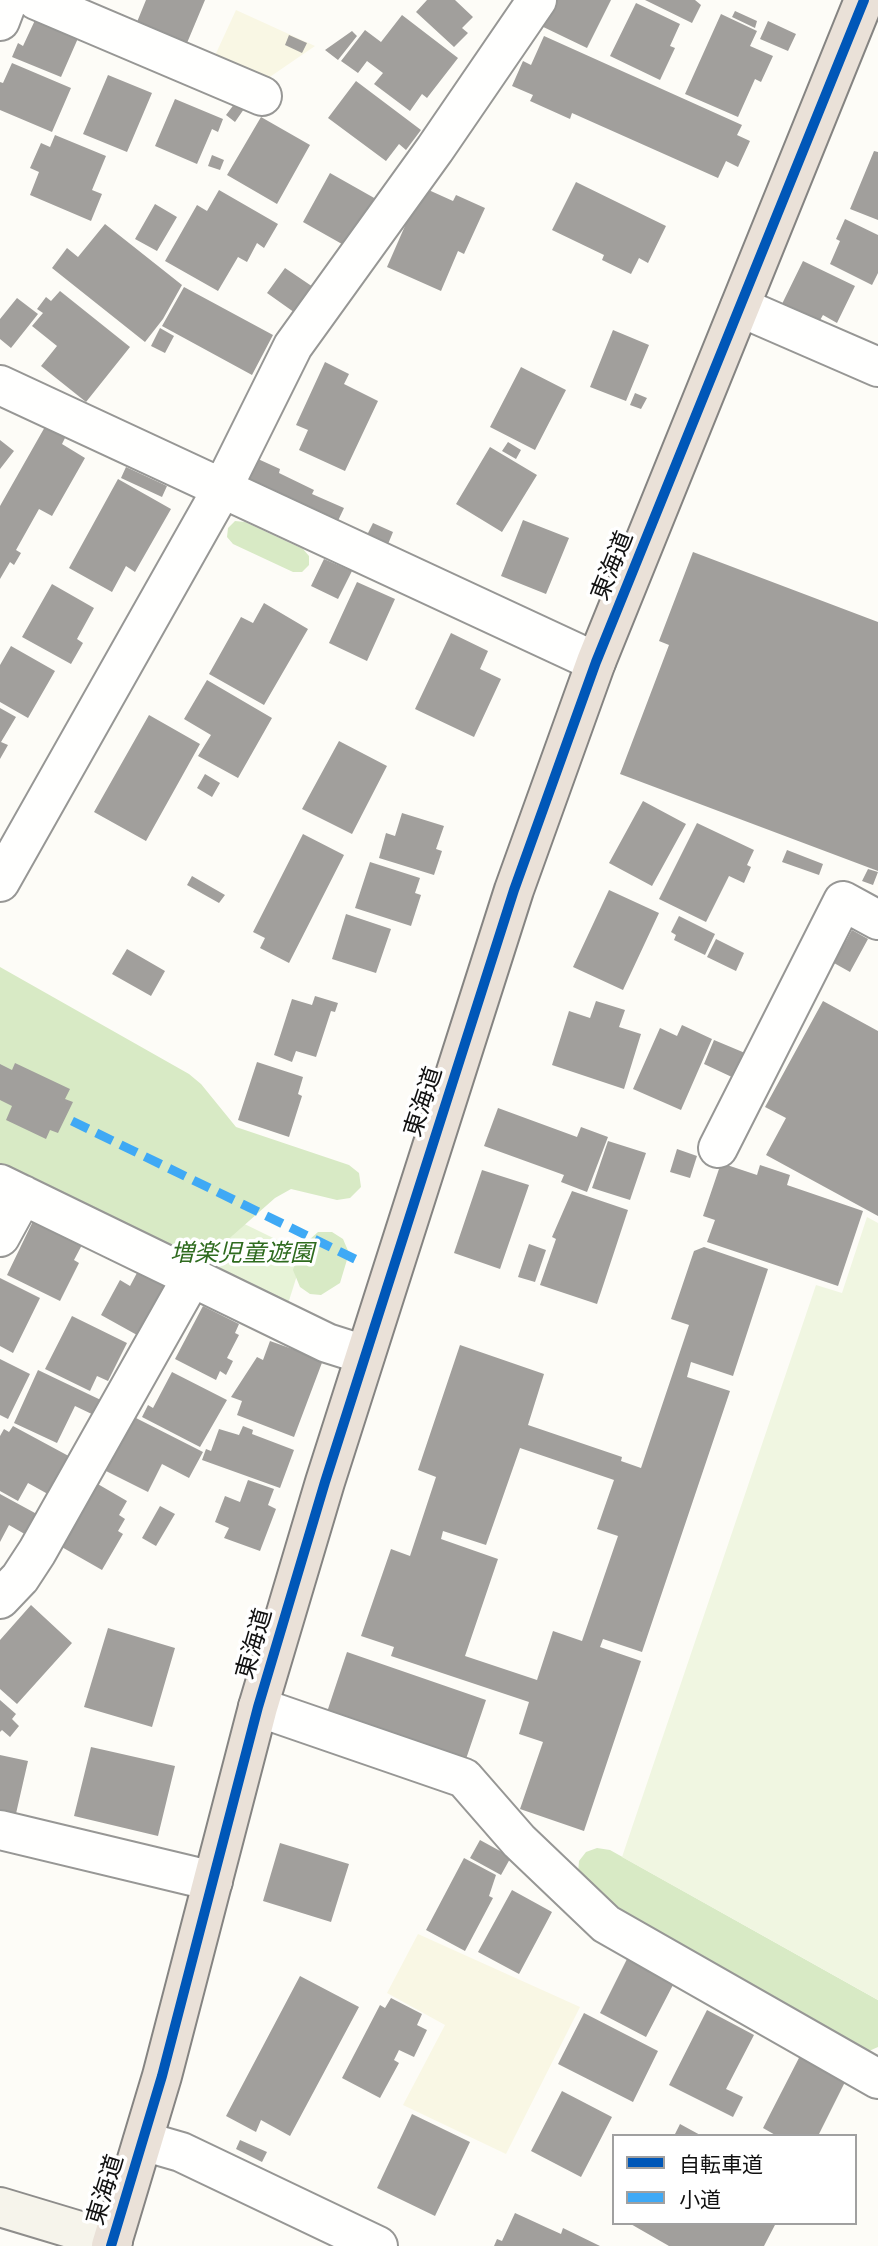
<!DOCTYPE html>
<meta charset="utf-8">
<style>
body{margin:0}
#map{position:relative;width:878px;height:2246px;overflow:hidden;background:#fdfcf7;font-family:"Libre Baskerville","Noto Sans JP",serif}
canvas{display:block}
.legend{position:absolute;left:612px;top:2134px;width:245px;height:91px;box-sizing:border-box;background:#fff;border:2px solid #a0a0a0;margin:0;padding:9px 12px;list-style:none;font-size:21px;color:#111}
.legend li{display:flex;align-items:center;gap:14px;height:35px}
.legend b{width:35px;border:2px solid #a0a0a0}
</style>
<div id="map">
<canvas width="878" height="2246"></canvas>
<ul class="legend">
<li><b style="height:9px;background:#0057b8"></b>自転車道</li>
<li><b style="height:9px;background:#3fa9f5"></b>小道</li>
</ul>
</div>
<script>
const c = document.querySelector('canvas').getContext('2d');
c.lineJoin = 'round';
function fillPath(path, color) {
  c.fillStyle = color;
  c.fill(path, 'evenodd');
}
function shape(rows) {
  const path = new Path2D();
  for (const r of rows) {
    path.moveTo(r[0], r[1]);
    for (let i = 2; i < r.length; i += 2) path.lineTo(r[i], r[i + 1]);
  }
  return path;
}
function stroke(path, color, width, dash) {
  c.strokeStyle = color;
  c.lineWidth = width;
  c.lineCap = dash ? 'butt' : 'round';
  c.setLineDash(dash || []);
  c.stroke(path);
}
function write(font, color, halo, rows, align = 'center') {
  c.font = font + ' "Libre Baskerville","Noto Sans JP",serif';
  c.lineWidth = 7;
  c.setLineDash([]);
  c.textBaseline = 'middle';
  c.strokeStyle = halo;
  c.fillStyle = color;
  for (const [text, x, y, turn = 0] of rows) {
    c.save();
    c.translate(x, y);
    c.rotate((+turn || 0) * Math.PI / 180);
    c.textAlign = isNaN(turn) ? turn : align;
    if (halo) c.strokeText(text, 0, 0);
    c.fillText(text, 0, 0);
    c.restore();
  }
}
fillPath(shape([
 [236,10,315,46,261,83,212,62],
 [418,1934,580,2007,506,2154,403,2105,445,2025,387,1993]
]), '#f9f7e4');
fillPath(shape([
 [101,1154,304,1253,287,1307,180,1255]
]), '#e7f3d7');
fillPath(shape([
 [235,521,245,522,303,549,309,556,309,565,302,572,293,572,233,544,227,537,228,528],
 [0,967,189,1074,201,1084,236,1127,349,1165,359,1173,361,1187,350,1198,337,1200,291,1189,275,1198,215,1251,200,1257,180,1255,0,1167],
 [318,1232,332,1232,343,1239,349,1253,340,1283,321,1295,310,1294,300,1287,293,1270,300,1248],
 [597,1848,610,1850,878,2000,878,2047,869,2051,855,2050,639,1929,578,1874,579,1861,586,1852]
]), '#d8eac5');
fillPath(shape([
 [867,1217,878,1223,878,2000,622,1857,816,1285,842,1293]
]), '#f0f6e1');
fillPath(shape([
 [146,0,205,0,187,43,137,22],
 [427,0,455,0,473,17,462,28,468,33,454,47,416,12],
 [547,0,611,0,587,48,535,23],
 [645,0,695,0,701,5,692,23],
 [636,3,680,24,670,46,675,48,660,80,610,56],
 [735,11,757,21,755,28,732,17],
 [721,14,757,31,750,46,773,56,761,82,755,79,738,117,685,94],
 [402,15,458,58,427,98,422,94,410,111,374,84,383,73,367,61,358,73,341,61,365,30,381,42],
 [36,18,79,36,61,77,12,57,18,43,23,46],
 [768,21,796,34,788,51,760,39],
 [352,31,357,36,338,60,325,50],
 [289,35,307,43,302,53,285,45],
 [544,36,742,125,737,135,750,141,738,167,726,161,718,178,572,113,570,119,530,101,533,95,512,86,523,61,531,65],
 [12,63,71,88,52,132,0,110,0,82,3,83],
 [108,75,152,93,127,152,83,134],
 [356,81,421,130,406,150,399,144,386,161,328,118],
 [175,99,223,119,218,132,212,129,197,164,155,146],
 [235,103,244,109,235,122,226,115],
 [261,117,310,145,277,204,227,175],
 [55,135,106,156,92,190,102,194,91,221,30,195,39,172,30,168,41,143,50,147],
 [874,151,878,152,878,220,850,209],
 [212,155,224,160,220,170,208,166],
 [330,173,376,199,349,248,303,222],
 [576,182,666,226,648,263,639,258,631,274,602,260,604,255,552,230],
 [422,187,453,201,456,195,485,208,464,254,458,251,441,291,387,267],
 [219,190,278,224,264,248,257,243,247,262,238,257,218,291,165,261,197,205,207,211],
 [155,204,177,217,157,251,135,239],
 [845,219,878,235,878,273,872,285,830,264,840,241,836,239],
 [105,224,182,285,163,319,145,342,52,268,67,248,78,257],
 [803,261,855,286,837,323,823,315,819,322,782,304],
 [285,268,316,289,298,315,267,293],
 [184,287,273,335,252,375,162,326],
 [60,291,130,347,86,402,41,366,57,346,32,326,43,313,37,309,46,297,51,301],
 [17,298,38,314,11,348,0,339,0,319],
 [160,328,174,336,165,353,151,346],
 [613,330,649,345,626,401,590,387],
 [325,362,349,374,344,384,378,401,345,471,299,450,308,430,296,425],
 [521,367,566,390,535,450,490,427],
 [635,393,647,398,641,409,630,405],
 [46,425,66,436,62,444,85,458,52,516,39,509,16,550,21,553,14,565,10,562,0,579,0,506],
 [0,440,14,451,0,469],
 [508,442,521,450,516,459,502,451],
 [490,447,537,475,502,532,456,504],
 [258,459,280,469,279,473,314,490,312,494,344,508,336,525,246,484],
 [126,467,167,486,162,497,121,478],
 [118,479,171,509,135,572,126,566,112,592,69,568],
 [523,520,569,538,546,594,501,576],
 [373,523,393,532,386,549,365,539],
 [693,552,878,622,878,871,620,774,669,645,659,641],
 [324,559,352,571,338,599,311,586],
 [357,582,395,599,367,661,329,643],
 [52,584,94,608,77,639,83,643,71,664,22,637],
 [264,603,308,629,264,705,209,674,241,617,253,623],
 [451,633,488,651,480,669,501,679,474,737,415,709],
 [11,646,55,671,28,718,0,702,0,665],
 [207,680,272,718,238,778,198,756,211,735,184,719],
 [0,708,16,717,1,742,8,745,0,759],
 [149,715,200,744,146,841,94,812],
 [339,741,387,766,352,834,302,809],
 [205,774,220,783,212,797,197,788],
 [643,801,686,824,652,886,609,863],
 [402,813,444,826,436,849,442,851,434,875,379,858,386,833,395,836],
 [697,823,754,850,747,865,751,867,744,883,729,876,706,922,659,899],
 [303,834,344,855,289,963,260,948,265,938,253,932],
 [787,850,823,864,819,875,782,862],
 [370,862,420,878,415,893,421,895,411,926,355,908],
 [868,869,878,872,873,885,862,881],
 [192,876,225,895,219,903,187,885],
 [609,890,659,913,623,990,573,967],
 [346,914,391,929,376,973,332,959],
 [679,916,715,934,705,955,674,940,676,935,671,932],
 [852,930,868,939,850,972,834,963],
 [716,939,744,953,736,971,707,957],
 [127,949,165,971,151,996,112,974],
 [315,996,338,1003,335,1012,331,1011,316,1057,296,1051,292,1062,274,1055,292,999,312,1005],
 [596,1001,625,1010,619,1027,641,1034,624,1089,552,1065,569,1011,590,1018],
 [823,1001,878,1031,878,1216,766,1155,786,1118,765,1107],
 [682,1025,712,1039,681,1110,633,1089,660,1028,677,1036],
 [714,1040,745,1053,734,1078,704,1064],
 [257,1062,303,1077,298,1094,302,1096,289,1137,238,1120],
 [15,1063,70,1089,65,1099,73,1102,58,1133,50,1130,46,1139,6,1120,12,1106,0,1100,0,1064,12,1070],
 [498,1108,577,1137,581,1127,608,1137,587,1192,561,1182,564,1175,484,1146],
 [608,1141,646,1153,630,1200,592,1188],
 [677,1149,697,1156,690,1178,670,1172],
 [721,1163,757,1175,760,1165,790,1175,787,1185,863,1211,838,1286,707,1242,715,1220,703,1216],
 [482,1170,529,1185,500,1269,454,1253],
 [572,1191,628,1210,597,1304,540,1285,556,1239,552,1237],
 [34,1219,83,1243,74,1260,79,1263,60,1301,7,1275],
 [529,1244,546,1250,535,1282,518,1277],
 [704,1247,768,1269,733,1376,691,1362,687,1377,730,1391,642,1652,603,1639,600,1647,641,1661,584,1831,520,1809,543,1742,519,1734,529,1702,391,1656,394,1647,361,1636,391,1549,410,1556,436,1477,418,1470,460,1345,544,1374,528,1425,622,1457,621,1461,641,1468,689,1325,671,1319,694,1251],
 [520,1448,614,1480,597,1529,618,1536,582,1641,553,1631,537,1680,465,1656,498,1559,441,1539,443,1531,486,1545],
 [138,1271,164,1286,137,1335,101,1315,120,1280,130,1286],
 [0,1278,40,1298,13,1353,0,1346],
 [203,1306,239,1324,235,1333,239,1335,227,1358,233,1361,226,1375,220,1371,216,1380,175,1359],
 [72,1316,127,1343,108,1381,97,1376,90,1391,45,1369],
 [270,1341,323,1360,294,1437,237,1415,242,1401,231,1397,257,1357,263,1360],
 [0,1359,30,1374,8,1419,0,1415],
 [38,1370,105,1402,98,1417,75,1406,57,1443,14,1423],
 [172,1372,227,1400,200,1447,142,1417,148,1405,153,1408],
 [134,1417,203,1452,189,1478,162,1464,148,1492,106,1471],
 [13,1426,76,1460,55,1498,28,1483,18,1501,0,1491,0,1436,4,1429,9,1432],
 [243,1426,253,1430,252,1434,294,1450,280,1488,202,1460,206,1449,211,1451,219,1429,239,1435],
 [248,1480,274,1489,268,1505,276,1509,260,1551,224,1538,229,1528,215,1522,225,1496,240,1502],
 [96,1483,127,1501,119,1515,125,1519,118,1531,123,1534,102,1570,60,1546],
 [0,1494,46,1519,35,1540,9,1525,0,1542],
 [160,1506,175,1514,156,1546,142,1538],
 [31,1605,72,1643,17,1704,0,1689,0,1640],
 [108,1628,175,1648,152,1727,84,1707],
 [347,1652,486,1700,466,1759,327,1712],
 [0,1700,16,1714,12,1719,19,1726,10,1737,2,1730,0,1732],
 [91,1747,175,1766,158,1836,74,1816],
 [0,1755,28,1761,15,1818,0,1814],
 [480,1840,511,1857,501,1875,470,1858],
 [280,1843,349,1864,331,1922,263,1901],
 [464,1858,496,1875,489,1896,493,1898,465,1951,426,1930],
 [512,1890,552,1912,519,1974,478,1952],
 [627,1959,674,1983,646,2037,600,2013],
 [300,1976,359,2007,290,2136,261,2120,256,2132,226,2116],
 [391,1998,422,2014,417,2025,427,2030,414,2057,399,2050,394,2060,399,2063,380,2098,342,2078,380,2005,385,2008],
 [707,2010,754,2035,726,2089,743,2097,733,2117,669,2085],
 [584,2013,658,2051,633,2102,558,2064],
 [801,2054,847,2078,818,2136,777,2136,763,2128],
 [562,2091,612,2117,581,2177,531,2151],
 [412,2114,470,2142,435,2216,377,2188],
 [680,2124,702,2136,674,2136],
 [240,2140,267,2152,262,2162,236,2149],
 [515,2213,561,2234,563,2228,600,2246,494,2246,497,2239,502,2241],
 [629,2223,776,2223,764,2246,669,2246]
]), '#a19f9c');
const street = shape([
 [36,0,262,96],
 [0,21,8,0],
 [740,307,878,367],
 [0,385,596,662],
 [0,882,222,489,293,346,435,149,537,0],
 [718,1148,843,901,878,920],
 [0,1184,327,1343,365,1355],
 [0,1237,23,1195],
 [0,1599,20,1578,37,1552,192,1277],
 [258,1707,464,1778,519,1841,606,1924,878,2079],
 [0,1830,213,1881],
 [143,2141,181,2152,378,2246]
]);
const secondary = shape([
 [0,2207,113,2241]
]);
const highway = shape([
 [111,2246,162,2076,258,1707,325,1482,514,890,596,662,864,0]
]);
stroke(street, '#979795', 42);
stroke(secondary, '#8e8d8b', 42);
stroke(highway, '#858482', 42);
stroke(street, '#fffffe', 38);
stroke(secondary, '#f6f4eb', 38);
stroke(highway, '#eae1d8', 38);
stroke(shape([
 [72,1121,359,1261]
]), '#3fa9f5', 9, [18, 9]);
stroke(shape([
 [111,2246,162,2076,258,1707,325,1482,514,890,596,662,864,0]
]), '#0057b8', 10);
write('24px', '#111', '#fff', [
 ["東海道",613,566,-68],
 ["東海道",424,1102,-72],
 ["東海道",255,1644,-74],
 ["東海道",106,2190,-73]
]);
write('italic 24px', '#2f6b1f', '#fff', [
 ["増楽児童遊園",242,1254]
]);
</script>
